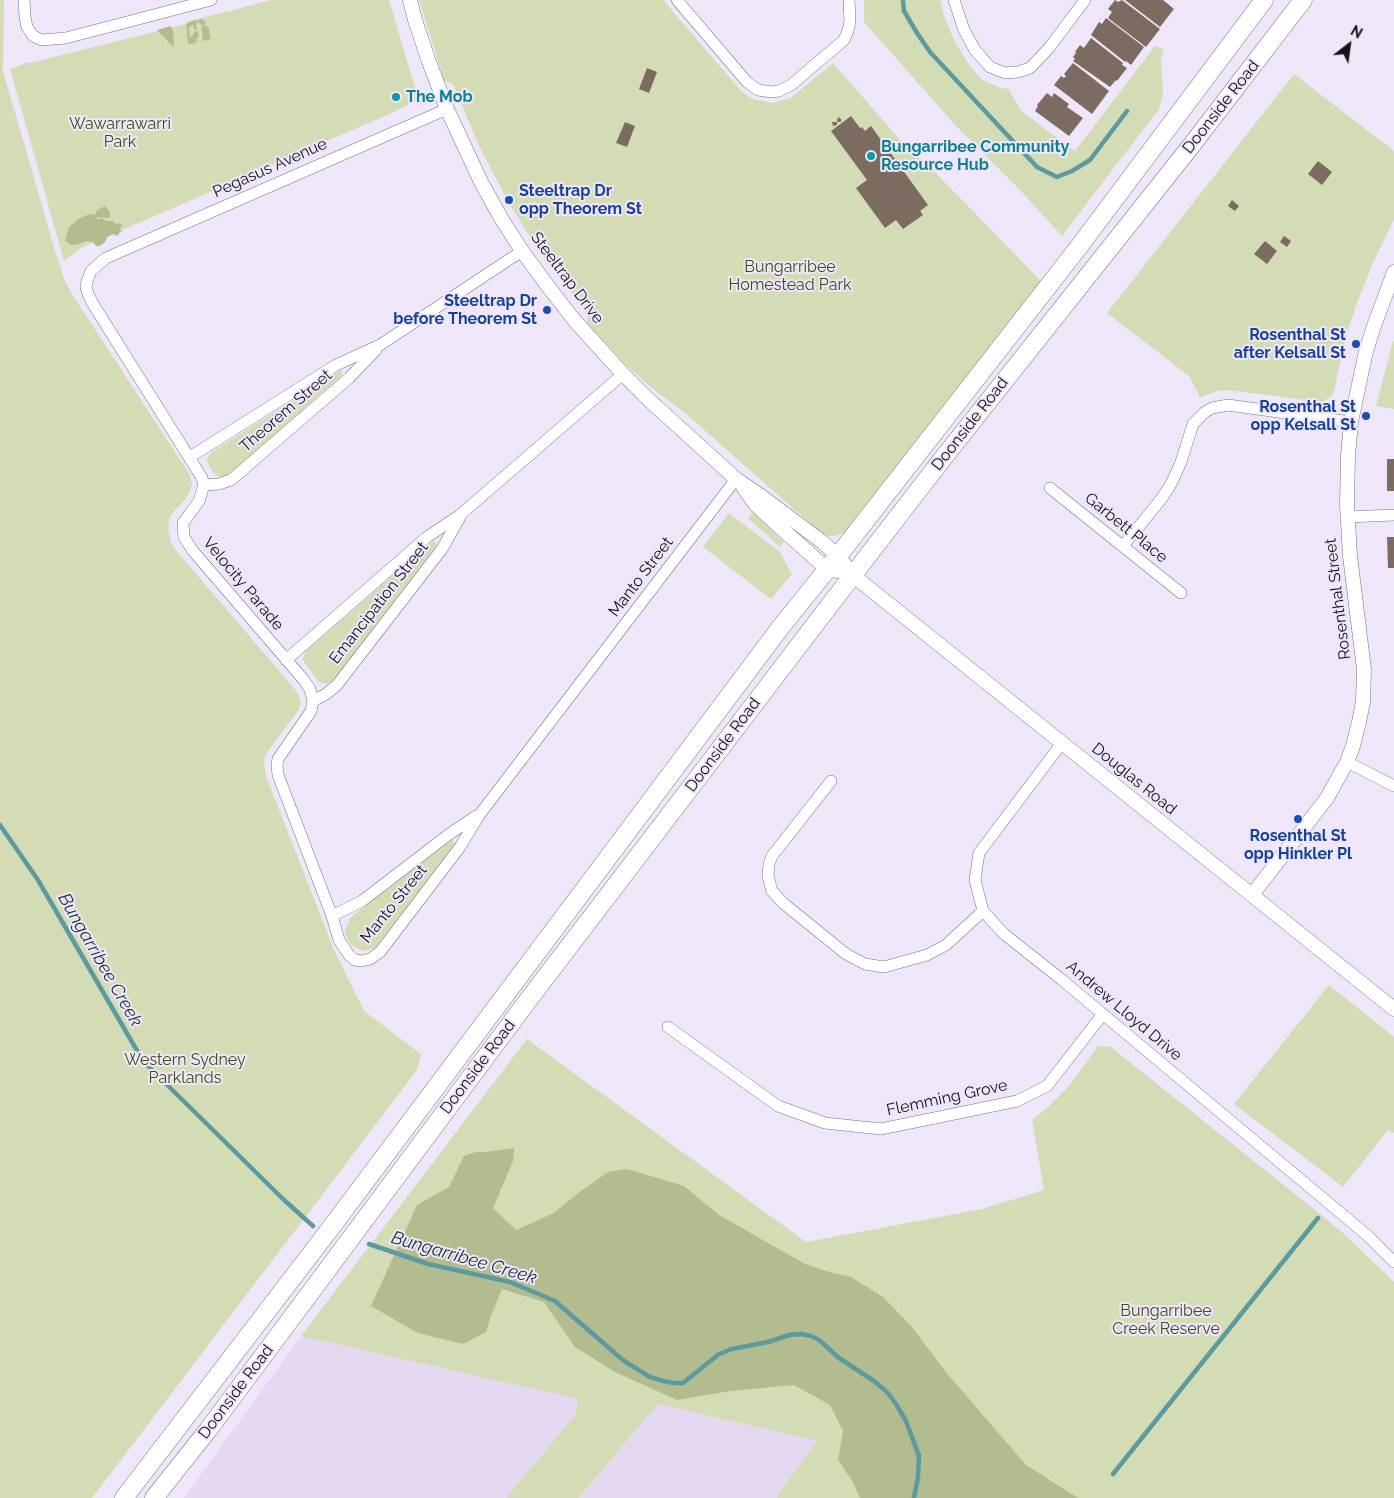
<!DOCTYPE html>
<style>
body{margin:0}
#map{position:relative;width:1394px;height:1498px;overflow:hidden;background:#f0e6f9;font-family:Raleway,sans-serif}
canvas{display:block}
.north{position:absolute;left:1324px;top:20px;width:50px;height:50px;-webkit-text-stroke:4px #f0e6f9;paint-order:stroke;rotate:30deg;font-size:14px;font-weight:700;line-height:20px;text-align:center;color:#151218}
.north::after{content:'';display:block;margin:auto;width:18px;height:22px;background:#151218;clip-path:polygon(50% 0,100% 100%,50% 72%,0 100%)}
</style>
<div id="map">
<canvas width="1394" height="1498"></canvas>
<div class="north">N</div>
</div>
<script>
const c = document.querySelector('canvas').getContext('2d');
c.lineJoin = 'round';
function fillPath(path, color) {
  c.fillStyle = color;
  c.fill(path, 'evenodd');
}
function shape(rows) {
  const path = new Path2D();
  for (const r of rows) {
    path.moveTo(r[0], r[1]);
    for (let i = 2; i < r.length; i += 2) path.lineTo(r[i], r[i + 1]);
  }
  return path;
}
function stroke(path, color, width, dash) {
  c.strokeStyle = color;
  c.lineWidth = width;
  c.lineCap = dash ? 'butt' : 'round';
  c.setLineDash(dash || []);
  c.stroke(path);
}
function write(font, color, halo, rows, align = 'center') {
  c.font = font + ' Raleway,sans-serif';
  c.lineWidth = 4;
  c.setLineDash([]);
  c.textBaseline = 'middle';
  c.strokeStyle = halo;
  c.fillStyle = color;
  for (const [text, x, y, turn = 0] of rows) {
    c.save();
    c.translate(x, y);
    c.rotate((+turn || 0) * Math.PI / 180);
    c.textAlign = isNaN(turn) ? turn : align;
    if (halo) c.strokeText(text, 0, 0);
    c.fillText(text, 0, 0);
    c.restore();
  }
}
fillPath(shape([
 [301,1336,579,1399,575,1415,506,1498,184,1498],
 [658,1404,817,1441,776,1497,777,1498,580,1498]
]), '#e5d8f1');
fillPath(shape([
 [0,0,4,0,3,71,56,254,65,281,72,294,190,475,192,485,190,491,185,500,174,511,169,520,168,530,171,542,174,548,298,693,301,702,298,711,268,751,265,757,264,763,266,776,334,950,364,1011,421,1054,417,1070,92,1498,0,1498],
 [270,0,389,0,418,98,413,102,396,111,79,249,64,261,10,69,29,62,30,63,186,24,186,22,228,11,229,12,230,11],
 [419,0,663,0,742,92,752,99,772,103,791,98,833,63,914,156,923,160,1041,281,844,533,834,536,828,536,820,532,685,413,653,389,626,365,587,323,588,314,538,250,508,201,479,146,453,84,444,80],
 [864,0,940,0,944,16,953,38,967,62,982,80,1001,88,1009,89,1021,111,1075,151,1155,46,1164,49,1161,60,1163,94,1161,102,1159,109,1062,236,1017,187,957,127,864,22],
 [1294,74,1394,151,1394,219,1373,263,1357,303,1346,336,1333,395,1322,402,1228,390,1217,391,1200,397,1189,376,1107,313],
 [1393,341,1394,341,1394,409,1376,406],
 [341,370,342,375,232,472,226,476,222,477,217,476,213,472,207,462,208,457,212,452],
 [753,512,784,542,780,547,748,518],
 [729,513,780,552,792,574,771,599,703,547],
 [433,541,436,543,436,546,335,679,327,684,319,682,304,662,303,658,306,651],
 [451,840,455,842,454,845,375,948,363,951,351,945,345,934,346,928,350,918],
 [1329,985,1394,1037,1394,1132,1393,1133,1388,1130,1343,1187,1234,1104],
 [527,1039,806,1242,982,1209,1044,1190,1032,1120,1047,1108,1069,1086,1098,1046,1111,1047,1310,1206,1343,1233,1394,1282,1394,1498,777,1498,776,1497,817,1441,658,1404,579,1498,506,1498,575,1415,578,1399,301,1336]
]), '#d3dcb5');
fillPath(shape([
 [201,19,206,22,204,25,209,28,209,32,211,39,204,41,202,39,203,37,202,36,203,33,201,28,203,26,198,22,196,24,197,30,194,29,193,25,189,27,190,37,192,37,195,31,197,31,199,36,197,37,196,43,190,44,188,43,186,24,195,20,198,22,198,20],
 [170,26,173,29,174,48,157,30],
 [105,206,110,212,110,218,99,217,97,218,97,220,101,218,106,221,113,221,116,224,119,223,122,225,120,229,122,232,119,233,118,236,113,234,106,238,107,239,103,244,99,246,96,246,93,242,87,241,76,245,71,245,65,241,69,227,80,218,90,214,95,215,97,210],
 [514,1148,513,1161,493,1208,516,1230,554,1213,577,1194,608,1172,627,1169,684,1186,719,1215,805,1264,829,1272,851,1277,883,1297,912,1327,945,1371,1026,1465,1078,1498,860,1498,853,1482,838,1460,843,1431,830,1405,794,1385,730,1391,677,1400,615,1372,575,1347,544,1302,502,1289,490,1318,486,1332,463,1344,418,1333,371,1306,417,1205,449,1187,464,1156,476,1152,486,1152]
]), '#b2bc8e');
stroke(shape([
 [903,0,904,11,917,33,930,52,1037,167,1057,177,1072,171,1090,160,1127,111],
 [0,825,38,880,143,1061,283,1199,313,1226],
 [369,1244,428,1264,510,1282,555,1301,624,1361,650,1377,663,1381,674,1383,683,1383,719,1354,732,1349,768,1342,789,1335,801,1334,811,1336,819,1340,839,1358,874,1381,887,1392,896,1404,906,1421,919,1456,918,1477,914,1498],
 [1113,1474,1318,1218]
]), '#5d9aa0', 4.5);
fillPath(shape([
 [1115,0,1118,2,1122,0,1160,29,1146,47,1108,18,1112,12,1108,9],
 [1125,0,1163,0,1174,9,1160,27],
 [1106,18,1144,47,1131,65,1126,61,1125,62,1091,35,1099,22,1102,24],
 [1091,38,1123,63,1122,65,1127,68,1117,81,1116,80,1110,87,1073,61,1075,59,1073,57,1076,53,1075,52,1080,45,1084,48],
 [1073,63,1109,91,1092,114,1054,85,1061,76,1064,78,1066,76,1064,74],
 [647,68,657,72,649,93,639,89],
 [1047,93,1052,97,1054,93,1069,104,1067,107,1083,118,1069,136,1035,111,1038,106,1037,105],
 [851,116,860,128,862,127,865,131,871,126,928,205,920,211,923,215,903,229,896,220,885,228,856,188,867,180,831,131],
 [838,117,841,119,841,122,837,122,837,125,833,126,832,122,837,122],
 [625,122,635,126,627,147,616,143],
 [1318,161,1332,172,1322,185,1308,174],
 [1232,200,1239,206,1235,211,1228,206],
 [1284,236,1291,241,1287,247,1280,242],
 [1265,241,1277,251,1267,264,1254,254],
 [1387,459,1394,459,1394,491,1387,491],
 [1387,537,1394,537,1394,568,1388,568]
]), '#7c6b60');
const minor = shape([
 [24,0,25,17,27,27,33,36,42,40,66,38,211,0],
 [677,0,747,82,758,90,772,92,779,91,791,85,844,40,848,31,850,21,849,0],
 [954,0,964,30,975,50,990,67,1005,73,1018,72,1030,68,1049,48,1085,0],
 [447,109,106,258,91,271,87,281,86,287,88,294,93,304,202,478,204,485,199,501,183,523,184,537,193,551,303,679,310,689,313,701,311,711,278,759,277,765,278,775,332,916,339,940,349,955,355,960,362,961,370,959,380,952,460,847,480,814,736,479],
 [190,457,336,365,380,345,522,251],
 [204,485,219,484,231,480,349,378,376,350],
 [1050,488,1181,593],
 [1347,517,1394,515],
 [1123,546,1162,498,1171,484,1181,462,1193,424,1205,412,1212,408,1228,405,1351,422],
 [286,660,427,537,460,515,623,374],
 [313,701,326,694,337,685,442,549,460,517],
 [1062,743,979,853,975,880,983,911,1004,934,1061,979,1368,1236,1394,1262],
 [1347,762,1394,786],
 [831,781,772,856,769,864,768,876,772,891,783,903,846,954,865,964,884,967,927,955,946,945,983,911],
 [332,916,362,901,448,835,476,816],
 [668,1027,778,1106,825,1123,881,1129,1017,1101,1047,1086,1103,1014]
]);
const tertiary = shape([
 [410,0,415,20,428,59,447,109,481,182,501,218,522,251,550,289,575,321,623,374,648,399,736,479,761,496,821,541,838,556,853,575,870,589,1394,1009],
 [743,487,755,504,782,529,827,569,838,571],
 [1252,895,1327,798,1347,762,1353,746,1359,722,1363,702,1364,669,1350,556,1347,505,1348,456,1351,422,1366,351,1374,326,1394,272]
]);
const primary = shape([
 [124,1498,333,1225,780,628,838,556,1078,248,1264,0],
 [154,1498,208,1430,529,999,836,597,944,457,1191,146,1303,0]
]);
stroke(minor, '#7a7282', 12);
stroke(tertiary, '#7a7282', 15);
stroke(primary, '#7a7282', 19);
stroke(minor, '#fff', 11);
stroke(tertiary, '#fff', 14);
stroke(primary, '#fff', 18);
for (const [x, y, r, color] of [
 [396,97,5,"#0f9aa8"],
 [871,156,5,"#0f9aa8"],
 [509,200,5,"#1a4fb4"],
 [547,310,5,"#1a4fb4"],
 [1356,344,5,"#1a4fb4"],
 [1366,416,5,"#1a4fb4"],
 [1298,819,5,"#1a4fb4"]
]) {
  const dot = new Path2D();
  dot.arc(x, y, r, 0, 2 * Math.PI);
  c.fillStyle = color;
  c.fill(dot);
  stroke(dot, '#f0e6f9', 2);
}
write('bold 16px', '#0d838f', '#f0e6f9', [
 ["The Mob",406,97],
 ["Bungarribee Community",881,147],
 ["Resource Hub",881,165]
], 'left');
write('16px', '#151218', '#f0e6f9', [
 ["Doonside Road",1221,107,-52],
 ["Pegasus Avenue",270,168,-24],
 ["Steeltrap Drive",567,278,53],
 ["Theorem Street",286,411,-41],
 ["Doonside Road",970,424,-52],
 ["Garbett Place",1126,528,39],
 ["Manto Street",641,577,-53],
 ["Velocity Parade",243,584,50],
 ["Rosenthal Street",1338,599,-97],
 ["Emancipation Street",379,603,-52],
 ["Doonside Road",723,745,-53],
 ["Douglas Road",1134,779,39],
 ["Manto Street",394,904,-51],
 ["Andrew Lloyd Drive",1124,1011,40],
 ["Doonside Road",478,1067,-53],
 ["Flemming Grove",947,1098,-12],
 ["Doonside Road",236,1392,-53]
]);
write('16px', '#424a16', '#f0e6f9', [
 ["Wawarrawarri",120,124],
 ["Park",120,142],
 ["Bungarribee",790,267],
 ["Homestead Park",790,285],
 ["Western Sydney",185,1060],
 ["Parklands",185,1078],
 ["Bungarribee",1166,1311],
 ["Creek Reserve",1166,1329]
]);
write('bold 16px', '#164399', '#f0e6f9', [
 ["Steeltrap Dr",519,191,"left"],
 ["opp Theorem St",519,209,"left"],
 ["Steeltrap Dr",537,301],
 ["before Theorem St",537,319],
 ["Rosenthal St",1346,335],
 ["after Kelsall St",1346,353],
 ["Rosenthal St",1356,407],
 ["opp Kelsall St",1356,425],
 ["Rosenthal St",1298,836,"center"],
 ["opp Hinkler Pl",1298,854,"center"]
], 'right');
write('italic 18px', '#133336', '#f0e6f9', [
 ["Bungarribee Creek",100,960,60],
 ["Bungarribee Creek",464,1258,16]
]);
</script>
